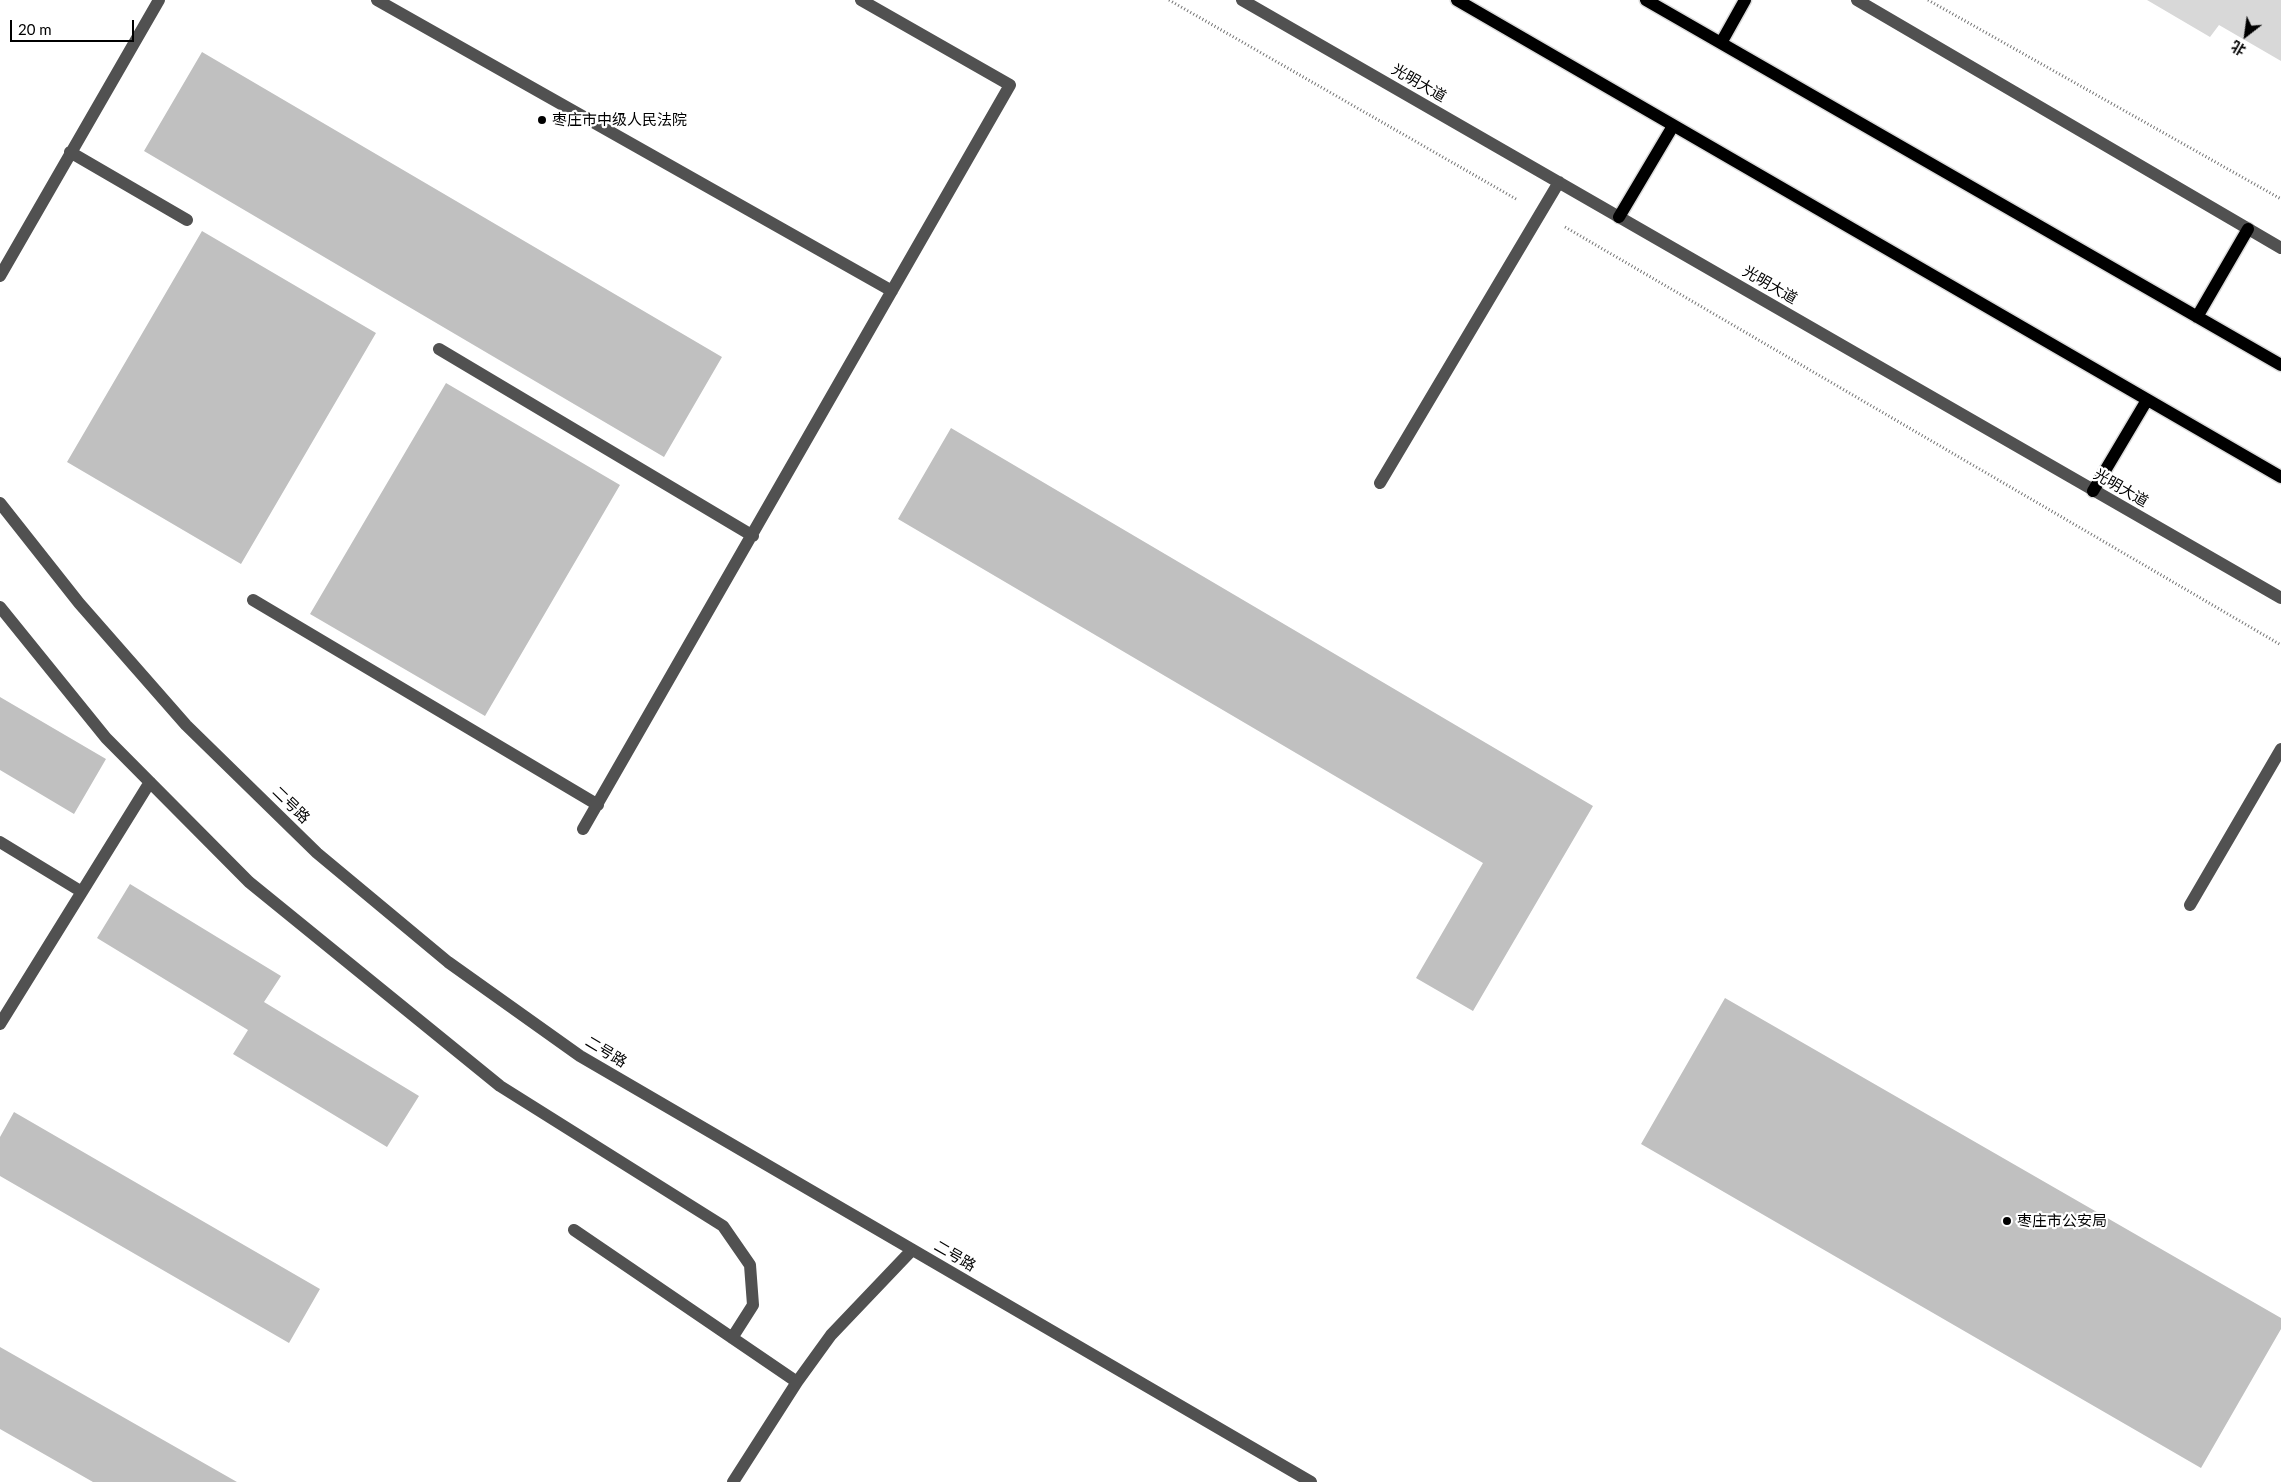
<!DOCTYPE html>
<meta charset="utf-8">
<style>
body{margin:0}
#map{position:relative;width:2281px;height:1482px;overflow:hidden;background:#fff;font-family:Lato,"Noto Sans SC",sans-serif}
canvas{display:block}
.north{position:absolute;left:2221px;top:10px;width:50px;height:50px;-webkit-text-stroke:4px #fff;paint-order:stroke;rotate:210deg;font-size:14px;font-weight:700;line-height:20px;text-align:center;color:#000}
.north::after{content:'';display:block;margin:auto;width:18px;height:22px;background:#000;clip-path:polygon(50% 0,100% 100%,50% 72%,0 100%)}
.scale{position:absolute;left:10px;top:20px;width:124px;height:22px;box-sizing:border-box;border:2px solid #000;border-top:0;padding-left:6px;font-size:15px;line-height:18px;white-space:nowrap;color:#000;-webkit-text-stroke:4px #fff;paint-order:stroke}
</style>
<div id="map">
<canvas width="2281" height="1482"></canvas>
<div class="north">北</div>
<div class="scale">20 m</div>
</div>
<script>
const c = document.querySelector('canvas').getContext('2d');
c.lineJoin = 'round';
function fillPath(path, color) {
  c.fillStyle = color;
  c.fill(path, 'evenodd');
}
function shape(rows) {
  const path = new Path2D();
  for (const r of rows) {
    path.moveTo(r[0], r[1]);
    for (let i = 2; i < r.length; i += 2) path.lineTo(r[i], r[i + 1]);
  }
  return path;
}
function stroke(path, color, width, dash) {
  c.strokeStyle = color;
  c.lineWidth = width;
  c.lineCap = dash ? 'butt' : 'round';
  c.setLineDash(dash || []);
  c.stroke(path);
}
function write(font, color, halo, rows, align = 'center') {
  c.font = font + ' Lato,"Noto Sans SC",sans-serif';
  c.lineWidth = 4.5;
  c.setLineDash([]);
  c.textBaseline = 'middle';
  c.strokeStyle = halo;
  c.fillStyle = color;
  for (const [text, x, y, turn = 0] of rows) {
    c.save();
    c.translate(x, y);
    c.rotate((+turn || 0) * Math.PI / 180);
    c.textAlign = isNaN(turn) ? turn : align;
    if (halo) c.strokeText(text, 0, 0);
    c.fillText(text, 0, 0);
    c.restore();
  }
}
fillPath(shape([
 [2147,0,2281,0,2281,61,2219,25,2210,37]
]), '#d8d8d8');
fillPath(shape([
 [202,52,722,357,664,457,144,151],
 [202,231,376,333,241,564,67,462],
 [446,383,620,485,485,716,310,614],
 [951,428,1593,806,1473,1011,1416,978,1483,863,898,519],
 [0,697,106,759,74,814,0,770],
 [130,884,281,976,264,1002,419,1096,387,1147,233,1054,248,1030,97,938],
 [1725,998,2281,1318,2281,1329,2201,1468,1641,1144],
 [14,1112,320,1289,289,1343,0,1176,0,1137],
 [0,1347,237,1482,93,1482,0,1429]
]), '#c0c0c0');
const major = shape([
 [1457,0,2281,477],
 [1646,0,2281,365],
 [1721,43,1745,0],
 [1619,217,1673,126],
 [2197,317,2248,229],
 [2093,491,2147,400]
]);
stroke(major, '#dbdbdb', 15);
stroke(shape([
 [1169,0,1516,199],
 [1928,0,2281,199],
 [1565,227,2281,645]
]), '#737373', 3, [1, 2.5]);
stroke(shape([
 [377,0,892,291],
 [1242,0,2281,598],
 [1857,0,2281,248],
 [70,152,187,220],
 [0,276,159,0],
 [439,349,753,536],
 [1380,483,1559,182],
 [0,503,79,603,186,725,317,853,448,962,580,1056,1311,1482],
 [253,600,598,805],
 [0,607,106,738,249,882,500,1086,723,1226,750,1265,753,1305,732,1338],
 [583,829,1010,85,861,0],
 [0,842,82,892],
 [2190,905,2281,749],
 [0,1024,150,782],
 [574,1230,797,1382],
 [733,1482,797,1382,831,1335,912,1250]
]), '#515151', 12);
stroke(major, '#000', 12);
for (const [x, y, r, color] of [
 [542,120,5,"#000"],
 [2007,1221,5,"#000"]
]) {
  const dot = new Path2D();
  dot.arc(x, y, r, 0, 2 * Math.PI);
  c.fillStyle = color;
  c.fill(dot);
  stroke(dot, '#fff', 2);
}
write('15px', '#000', '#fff', [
 ["光明大道",1419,83,30],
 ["光明大道",1770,285,30],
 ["光明大道",2121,488,30],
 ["二号路",291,805,44],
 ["二号路",606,1052,31],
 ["二号路",955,1256,30]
]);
write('15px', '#000', '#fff', [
 ["枣庄市中级人民法院",552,120],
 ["枣庄市公安局",2017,1221]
], 'left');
</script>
